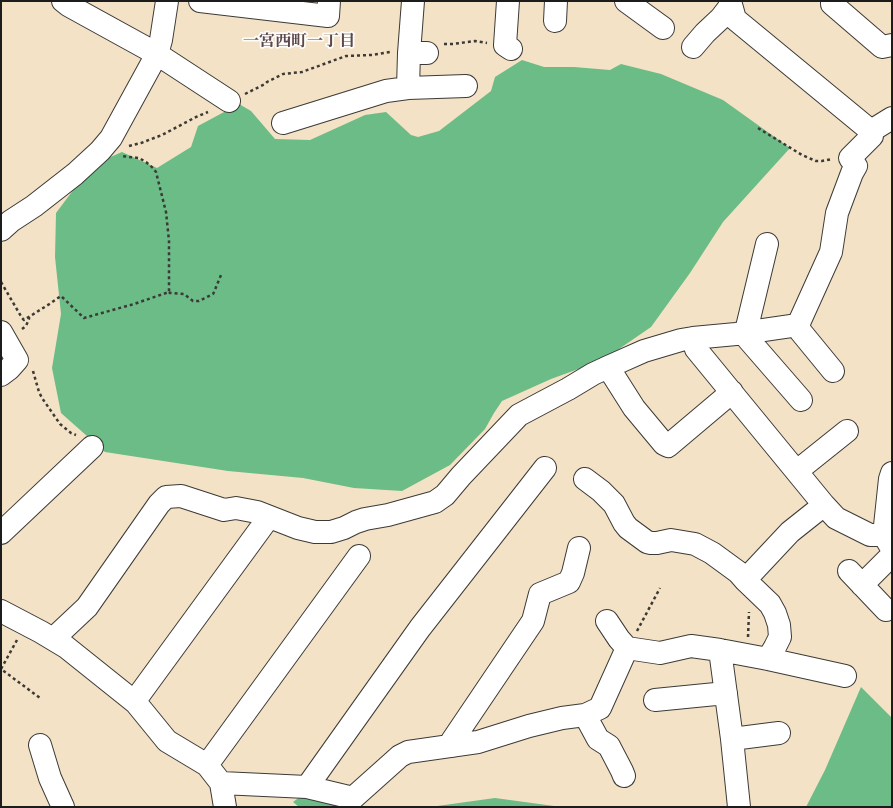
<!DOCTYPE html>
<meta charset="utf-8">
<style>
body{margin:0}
#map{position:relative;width:893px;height:808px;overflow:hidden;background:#f3e2c6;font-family:Cardo,serif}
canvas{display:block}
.frame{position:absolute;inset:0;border:2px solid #1c1c1c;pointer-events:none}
</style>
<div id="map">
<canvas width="893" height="808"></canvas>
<div class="frame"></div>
</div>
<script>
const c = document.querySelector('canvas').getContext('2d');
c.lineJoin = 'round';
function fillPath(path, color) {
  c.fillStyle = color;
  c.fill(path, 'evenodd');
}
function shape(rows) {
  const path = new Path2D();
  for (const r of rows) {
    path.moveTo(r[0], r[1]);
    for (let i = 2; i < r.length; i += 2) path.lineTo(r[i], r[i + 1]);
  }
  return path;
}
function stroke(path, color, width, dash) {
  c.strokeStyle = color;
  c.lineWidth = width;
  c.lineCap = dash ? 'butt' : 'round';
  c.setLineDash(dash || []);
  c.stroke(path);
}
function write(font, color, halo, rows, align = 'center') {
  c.font = font + ' Cardo,"Noto Serif JP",serif';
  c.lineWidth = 3.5;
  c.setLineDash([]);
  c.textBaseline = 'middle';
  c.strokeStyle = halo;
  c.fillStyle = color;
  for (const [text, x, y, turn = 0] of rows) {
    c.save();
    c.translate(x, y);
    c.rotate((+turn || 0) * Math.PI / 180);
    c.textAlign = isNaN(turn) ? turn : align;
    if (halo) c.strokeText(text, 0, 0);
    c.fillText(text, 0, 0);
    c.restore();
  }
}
fillPath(shape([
 [522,60,544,67,574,67,610,70,621,64,661,74,723,100,790,148,723,222,690,273,651,327,603,360,551,379,502,401,494,413,485,429,450,465,402,491,354,488,303,478,228,471,105,452,61,413,52,368,61,314,55,257,56,213,92,165,122,152,157,168,191,147,198,126,239,104,251,111,275,139,310,140,365,115,386,112,411,135,418,137,439,131,491,91,495,77],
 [861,687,892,718,892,807,806,807,825,770],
 [301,796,356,807,299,807,293,802],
 [495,798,554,806,556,807,430,807]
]), '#6bbc86');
const minor = shape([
 [63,1,68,5,157,54,229,101],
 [200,1,328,16,329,1],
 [508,1,505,45,511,49],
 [626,1,663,28],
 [730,1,735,19,871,131,892,118],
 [832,1,832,4,882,47,892,45],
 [555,21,556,1],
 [693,47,705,33,721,18,731,5],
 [409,53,427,53],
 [408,88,409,53,413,1],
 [283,123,386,91,408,88,466,86],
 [1,230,11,221,34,206,75,174,100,151,111,138,157,54,161,40,167,1],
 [767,244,748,323,747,333,748,339,801,400],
 [798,325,801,332,833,371],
 [1,332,17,360,9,369,1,375],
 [693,338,736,334,798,325,831,252,837,213,852,173,856,166,850,158,872,136,871,131],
 [608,367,634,408,664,444,668,446,732,392],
 [797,471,847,431],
 [892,473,890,479,884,535,892,549],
 [585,479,601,491,614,504,624,523,628,528,647,542,651,543,657,543,671,540,695,544,712,553,738,572,745,580,770,604,775,613,779,625,780,637,775,647,768,659],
 [824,505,836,518,870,535,892,535],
 [1,533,92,447],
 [849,571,886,610],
 [862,585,892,555],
 [1,611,41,632,66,647,136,703,167,741,207,765,221,783,225,807],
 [607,621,619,639,627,648],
 [53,639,87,607,159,504,166,497,181,496,224,510,236,508,257,512,298,528,315,532,331,532,344,528,356,522,365,519,388,515,435,502,445,495,461,476,519,415,568,389,593,374,608,367,644,351,681,340,693,338,696,349,824,505,790,532,745,580],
 [720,650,732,739,739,807],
 [655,700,726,693],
 [136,703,139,695,269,517],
 [585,715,598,739,609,746,622,771,624,776],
 [732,739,779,733],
 [40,745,50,778,63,807],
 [452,746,452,741,533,621,540,594,569,582,573,573,579,548],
 [207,765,359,556],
 [221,783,307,787,353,798,400,756,408,752,478,742,529,726,562,718,585,715,600,708,627,648,660,653,691,646,720,650,768,659,845,676],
 [307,787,420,628,545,468]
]);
stroke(minor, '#3c3a36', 24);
stroke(shape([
 [444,44,453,44,475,41,487,43],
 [245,94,265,84,267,82,283,74,302,72,346,56,372,55,390,52],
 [758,128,802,155,816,161,822,161,832,159],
 [129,146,141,143,162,135,196,117,208,112],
 [1,282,22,318,24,320,51,303,58,298,61,296,84,318,134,304,169,292,169,241,166,212,156,172,153,168,146,162,139,158,121,156],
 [169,292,170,293,184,294,193,301,199,301,213,294,214,292,221,275],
 [22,329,26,326,29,319,29,317],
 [33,371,39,392,42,398,60,424,71,433,76,435],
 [637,631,660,588],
 [748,637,749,612],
 [17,640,1,669,40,698]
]), '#3c3a36', 2.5, [3, 3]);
stroke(minor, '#fff', 22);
write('bold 16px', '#5c4750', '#fdfcf7', [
 ["一宮西町一丁目",299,42]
]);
</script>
